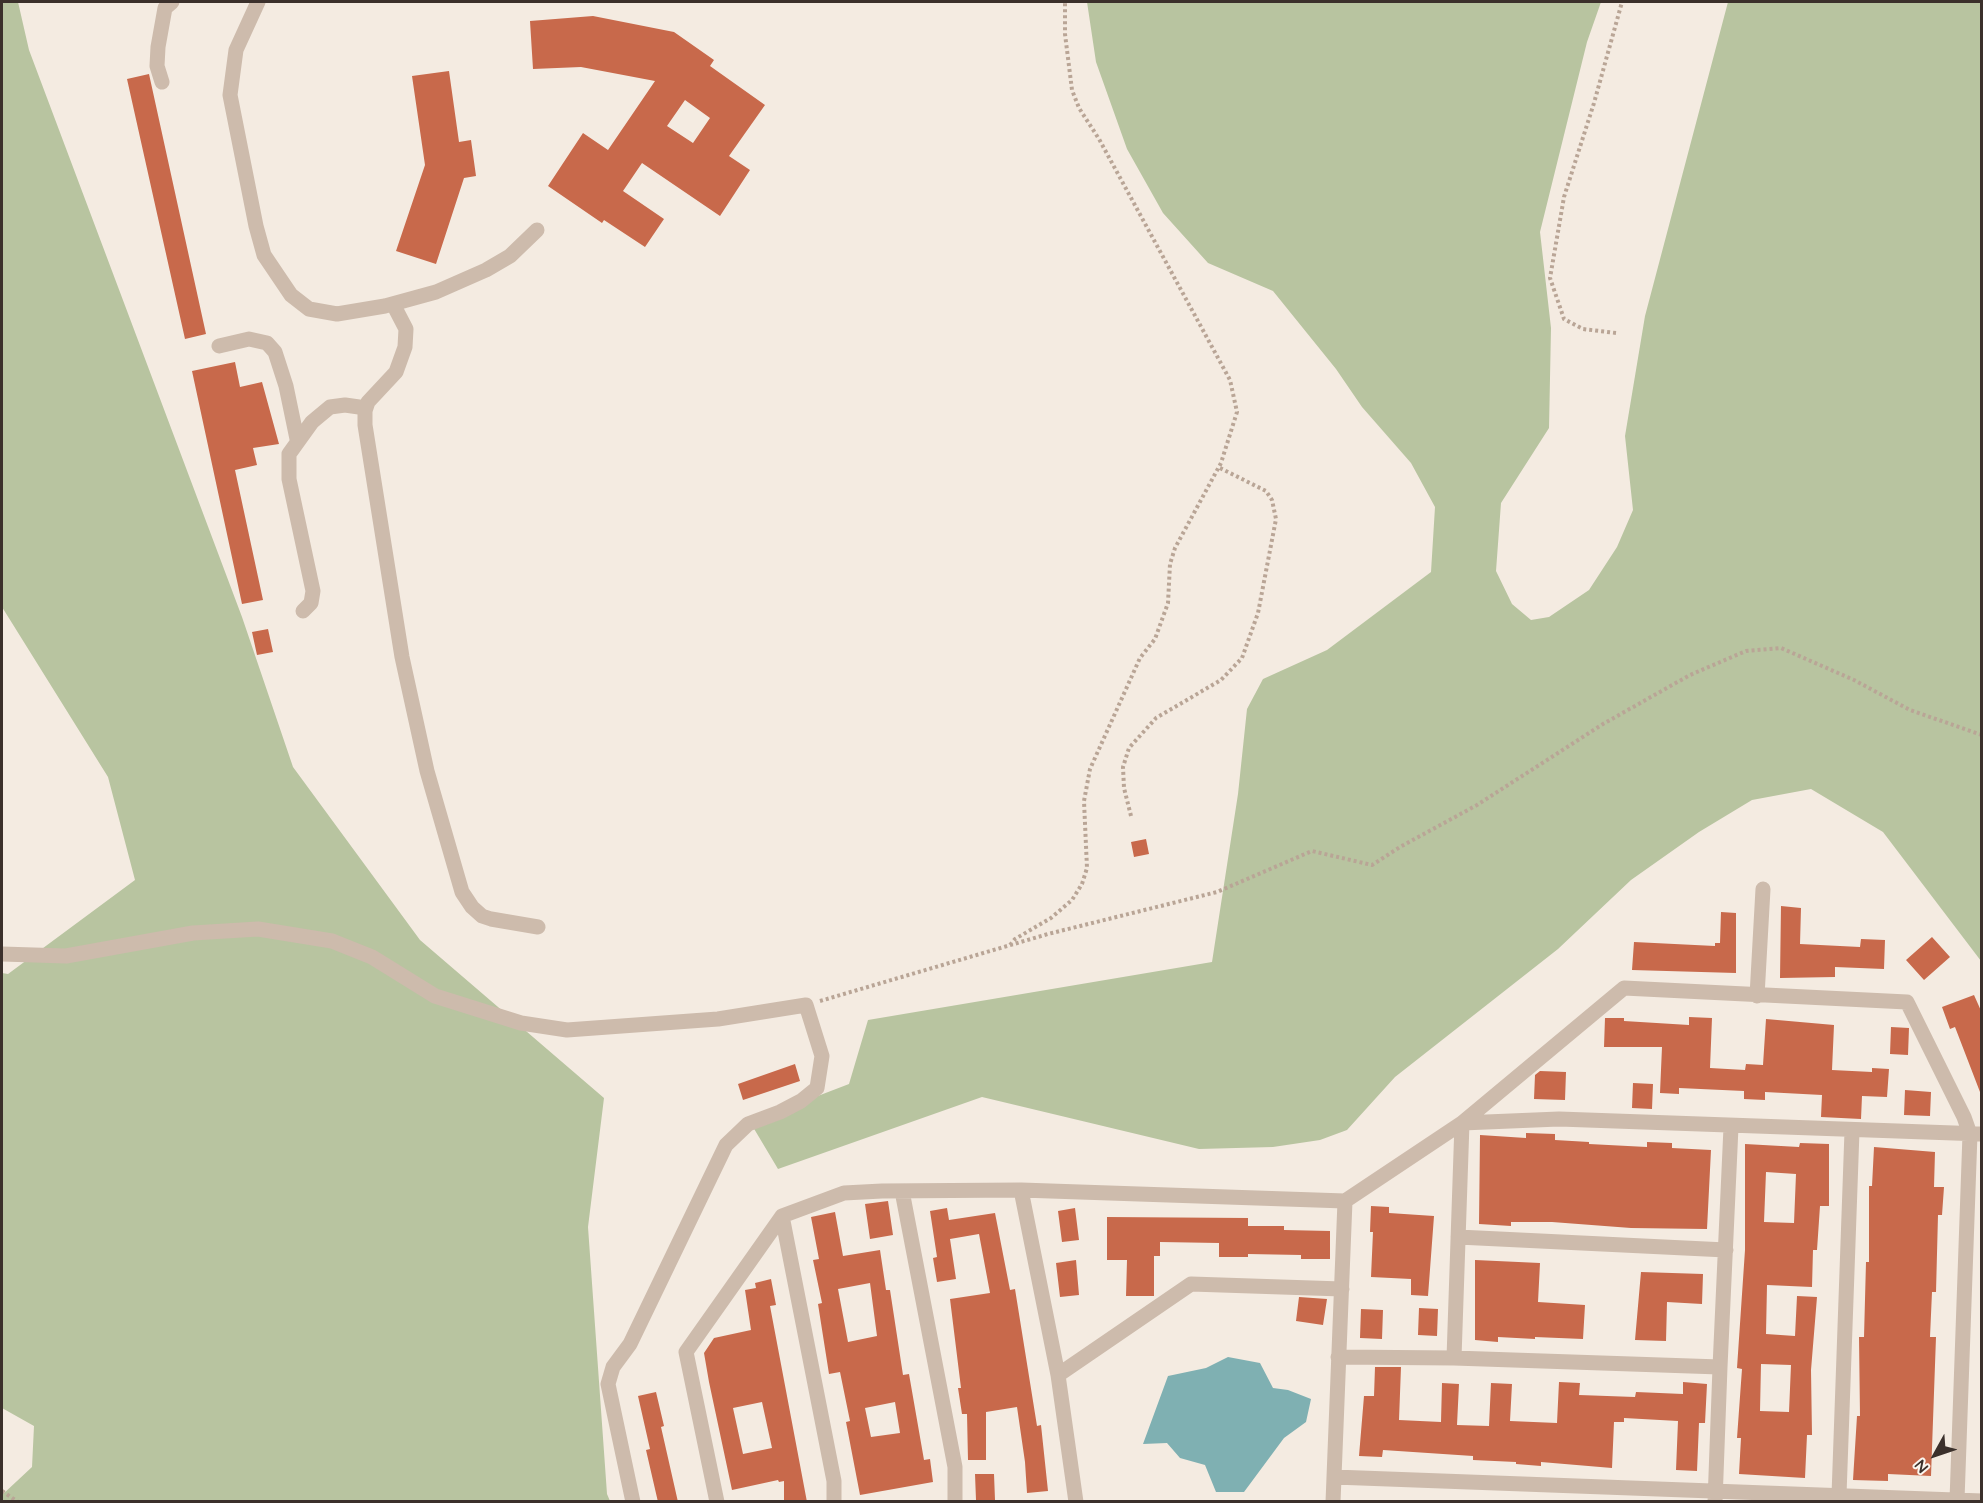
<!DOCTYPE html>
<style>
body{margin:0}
#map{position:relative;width:1983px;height:1503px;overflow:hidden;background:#f4ebe1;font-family:Quicksand,sans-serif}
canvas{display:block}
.frame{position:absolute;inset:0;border:3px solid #3b302b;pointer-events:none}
.north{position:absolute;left:1905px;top:1425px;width:60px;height:60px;-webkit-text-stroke:4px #fbf5ee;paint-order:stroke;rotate:230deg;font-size:16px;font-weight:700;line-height:24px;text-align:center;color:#3b302b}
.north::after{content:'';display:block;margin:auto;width:21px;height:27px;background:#3b302b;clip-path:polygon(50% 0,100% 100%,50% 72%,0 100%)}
</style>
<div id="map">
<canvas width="1983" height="1503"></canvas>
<div class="frame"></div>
<div class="north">N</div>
</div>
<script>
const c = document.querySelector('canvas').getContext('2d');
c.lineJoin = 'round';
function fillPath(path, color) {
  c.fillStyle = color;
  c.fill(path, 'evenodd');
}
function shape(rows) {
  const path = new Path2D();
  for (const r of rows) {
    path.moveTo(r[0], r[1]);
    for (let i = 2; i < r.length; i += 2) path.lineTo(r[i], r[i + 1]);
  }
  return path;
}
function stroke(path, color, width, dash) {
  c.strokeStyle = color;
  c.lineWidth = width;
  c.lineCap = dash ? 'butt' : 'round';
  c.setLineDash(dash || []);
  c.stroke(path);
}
fillPath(shape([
 [2,2,18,2,29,50,242,617,293,767,420,940,604,1098,588,1227,607,1494,610,1501,2,1501,2,1495,32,1467,34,1426,2,1408,2,973,8,974,135,880,108,777,2,607],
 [1087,2,1601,2,1587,42,1540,232,1551,328,1549,428,1501,503,1496,571,1512,604,1531,620,1549,617,1589,590,1617,547,1633,510,1625,436,1645,316,1728,2,1981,2,1981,961,1883,832,1811,789,1752,800,1699,832,1631,880,1558,949,1395,1077,1347,1130,1320,1140,1273,1147,1199,1149,982,1097,778,1169,750,1122,849,1084,868,1020,1212,962,1238,794,1247,709,1263,679,1327,650,1431,572,1435,507,1411,463,1362,407,1336,369,1273,291,1208,263,1163,213,1127,149,1096,62]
]), '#b8c4a0');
fillPath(shape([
 [1228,1357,1260,1363,1273,1388,1288,1390,1311,1399,1306,1422,1284,1438,1244,1492,1216,1492,1205,1465,1180,1458,1167,1443,1143,1444,1168,1376,1206,1368]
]), '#7fb0b2');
fillPath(shape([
 [593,16,674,32,714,60,710,66,765,105,729,156,750,170,720,216,642,163,623,191,664,219,645,247,604,220,602,223,548,186,583,133,608,150,655,81,581,67,533,69,530,21],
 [685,100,710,118,693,143,667,126],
 [449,71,459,142,471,140,476,176,464,178,436,264,396,251,425,165,412,76],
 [149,74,206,334,185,339,127,79],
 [235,362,240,387,262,382,279,444,253,448,257,465,235,470,263,600,242,604,192,371],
 [268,629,273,652,257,655,252,632],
 [1146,839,1149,854,1134,857,1131,842],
 [1781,906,1801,908,1800,944,1860,947,1861,939,1885,940,1884,969,1835,967,1835,977,1780,978],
 [1721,912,1736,913,1736,973,1632,970,1634,942,1715,946,1715,943,1720,943],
 [1932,937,1950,957,1924,980,1906,960],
 [1974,995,1982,1013,1980,1092,1955,1027,1950,1029,1942,1007],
 [1689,1017,1712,1018,1710,1068,1745,1070,1746,1064,1763,1065,1766,1019,1834,1025,1832,1070,1872,1072,1872,1068,1889,1069,1887,1097,1862,1096,1861,1119,1821,1117,1822,1095,1765,1092,1765,1100,1744,1099,1744,1091,1679,1088,1679,1094,1660,1093,1662,1047,1604,1047,1605,1018,1624,1018,1624,1021,1689,1025],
 [1891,1027,1909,1028,1908,1055,1890,1054],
 [795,1064,800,1081,743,1100,738,1084],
 [1540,1071,1566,1072,1565,1100,1534,1099,1535,1075],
 [1633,1083,1653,1084,1652,1109,1632,1108],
 [1905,1090,1931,1092,1930,1116,1904,1115],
 [1526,1133,1555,1134,1555,1140,1589,1142,1589,1144,1647,1147,1647,1142,1672,1143,1672,1148,1711,1150,1707,1229,1631,1228,1552,1222,1511,1222,1511,1226,1479,1224,1480,1135,1526,1138],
 [1800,1143,1829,1144,1829,1206,1820,1206,1817,1250,1813,1250,1812,1287,1767,1285,1766,1334,1795,1336,1797,1296,1817,1297,1811,1370,1812,1435,1807,1435,1805,1478,1739,1474,1741,1438,1737,1438,1742,1369,1737,1368,1745,1250,1745,1144,1799,1147],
 [1766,1172,1796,1174,1794,1223,1764,1222],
 [1761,1364,1791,1365,1789,1412,1760,1411],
 [1874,1147,1935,1152,1934,1187,1944,1187,1942,1215,1938,1215,1936,1292,1932,1292,1930,1337,1936,1337,1931,1476,1888,1474,1888,1481,1853,1480,1857,1416,1860,1416,1859,1337,1864,1337,1866,1262,1869,1262,1869,1186,1872,1186],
 [888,1201,893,1235,870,1239,865,1204],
 [1371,1206,1389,1207,1389,1213,1434,1216,1428,1296,1411,1295,1411,1279,1371,1277,1373,1232,1370,1232],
 [947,1208,949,1220,995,1213,1010,1290,1015,1289,1037,1426,1041,1425,1048,1491,1027,1493,1025,1462,1017,1407,986,1412,986,1460,968,1460,967,1414,962,1414,958,1388,961,1388,950,1299,990,1293,979,1234,950,1239,956,1279,937,1282,933,1258,937,1257,930,1211],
 [1075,1208,1079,1240,1062,1242,1058,1211],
 [835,1212,843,1256,880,1250,886,1290,890,1290,903,1375,909,1374,924,1460,930,1459,933,1482,860,1495,846,1422,850,1421,840,1372,829,1374,818,1304,822,1303,813,1260,819,1259,811,1217],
 [870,1283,877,1336,848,1342,838,1289],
 [895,1402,900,1433,871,1437,865,1408],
 [1107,1217,1248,1218,1248,1226,1284,1226,1284,1230,1330,1231,1330,1259,1301,1259,1301,1255,1248,1254,1248,1257,1219,1257,1219,1243,1160,1242,1160,1256,1154,1256,1154,1296,1126,1296,1127,1260,1107,1260],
 [1076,1260,1079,1295,1060,1297,1056,1263],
 [1475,1260,1540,1263,1538,1302,1585,1305,1583,1339,1535,1337,1535,1339,1498,1337,1498,1342,1475,1340],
 [1641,1272,1703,1274,1702,1304,1667,1302,1666,1341,1635,1340],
 [771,1279,776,1305,770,1306,807,1502,784,1502,784,1481,779,1482,778,1480,732,1490,709,1382,704,1353,714,1338,751,1330,745,1290,756,1288,755,1283],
 [762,1402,772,1448,743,1454,733,1408],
 [1299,1297,1327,1299,1323,1325,1296,1321],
 [1419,1308,1438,1309,1437,1336,1418,1335],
 [1361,1309,1383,1310,1382,1339,1360,1338],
 [1375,1367,1401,1367,1399,1420,1441,1422,1442,1383,1459,1384,1457,1425,1489,1426,1491,1383,1512,1384,1510,1421,1557,1423,1559,1382,1580,1383,1579,1395,1635,1397,1636,1392,1683,1394,1683,1382,1707,1384,1705,1423,1699,1423,1697,1471,1676,1470,1678,1421,1624,1418,1624,1422,1614,1422,1612,1468,1541,1462,1541,1466,1516,1464,1516,1462,1473,1460,1473,1456,1383,1450,1382,1457,1359,1456,1364,1396,1374,1396],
 [656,1392,664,1426,661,1427,678,1502,658,1502,646,1450,650,1449,638,1396],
 [975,1474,994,1474,995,1500,976,1500]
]), '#c8694b');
stroke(shape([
 [1616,333,1583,329,1564,319,1550,278,1564,197,1594,103,1622,2],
 [1131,816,1124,788,1123,767,1129,748,1156,718,1221,680,1242,658,1258,613,1276,519,1272,500,1266,491,1218,467],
 [1010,945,1015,939,1051,918,1072,900,1082,884,1087,868,1084,801,1090,769,1140,658,1155,639,1168,603,1170,564,1175,548,1221,463,1237,412,1230,380,1099,139,1079,108,1072,90,1065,34,1065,2],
 [820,1001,1048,934,1217,892,1312,851,1372,865,1400,847,1477,805,1603,724,1690,675,1746,651,1781,648,1854,680,1910,710,1982,735],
 [2,1491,18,1502]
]), '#b9a596', 4, [3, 3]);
stroke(shape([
 [258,2,236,50,230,95,256,226,264,255,291,295,309,309,337,314,385,306,436,292,486,270,510,256,537,230],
 [162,82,157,66,158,47,165,8,172,2],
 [393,304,406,329,405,347,396,372,368,402,365,411,365,425,402,657,427,771,462,892,472,907,482,916,491,919,538,927],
 [219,346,249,339,267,343,275,352,286,386,297,439],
 [303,611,311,603,313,591,289,479,289,454,312,422,330,407,345,405,366,408],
 [2,954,66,956,193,933,258,929,332,941,372,957,435,996,521,1023,567,1030,718,1019,806,1005,822,1056,817,1088,801,1101,780,1112,748,1124,726,1145,630,1344,613,1367,608,1384,633,1502],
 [1757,996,1763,889],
 [1462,1123,1454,1358,1720,1367,1715,1502],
 [1462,1123,1559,1119,1982,1134],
 [1021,1190,1058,1375,1076,1502],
 [902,1191,955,1467,955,1502],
 [782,1216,834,1481,834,1502],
 [1458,1237,1726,1250],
 [1338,1357,1454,1358],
 [1720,1367,1731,1127],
 [1058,1375,1191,1284,1342,1289],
 [1334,1477,1982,1501],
 [1839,1495,1852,1131],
 [717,1502,686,1352,782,1216,844,1193,882,1191,1021,1190,1345,1201,1462,1123,1624,988,1907,1002,1964,1117,1970,1134,1957,1500],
 [1333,1502,1345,1201]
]), '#cdbbac', 15);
</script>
